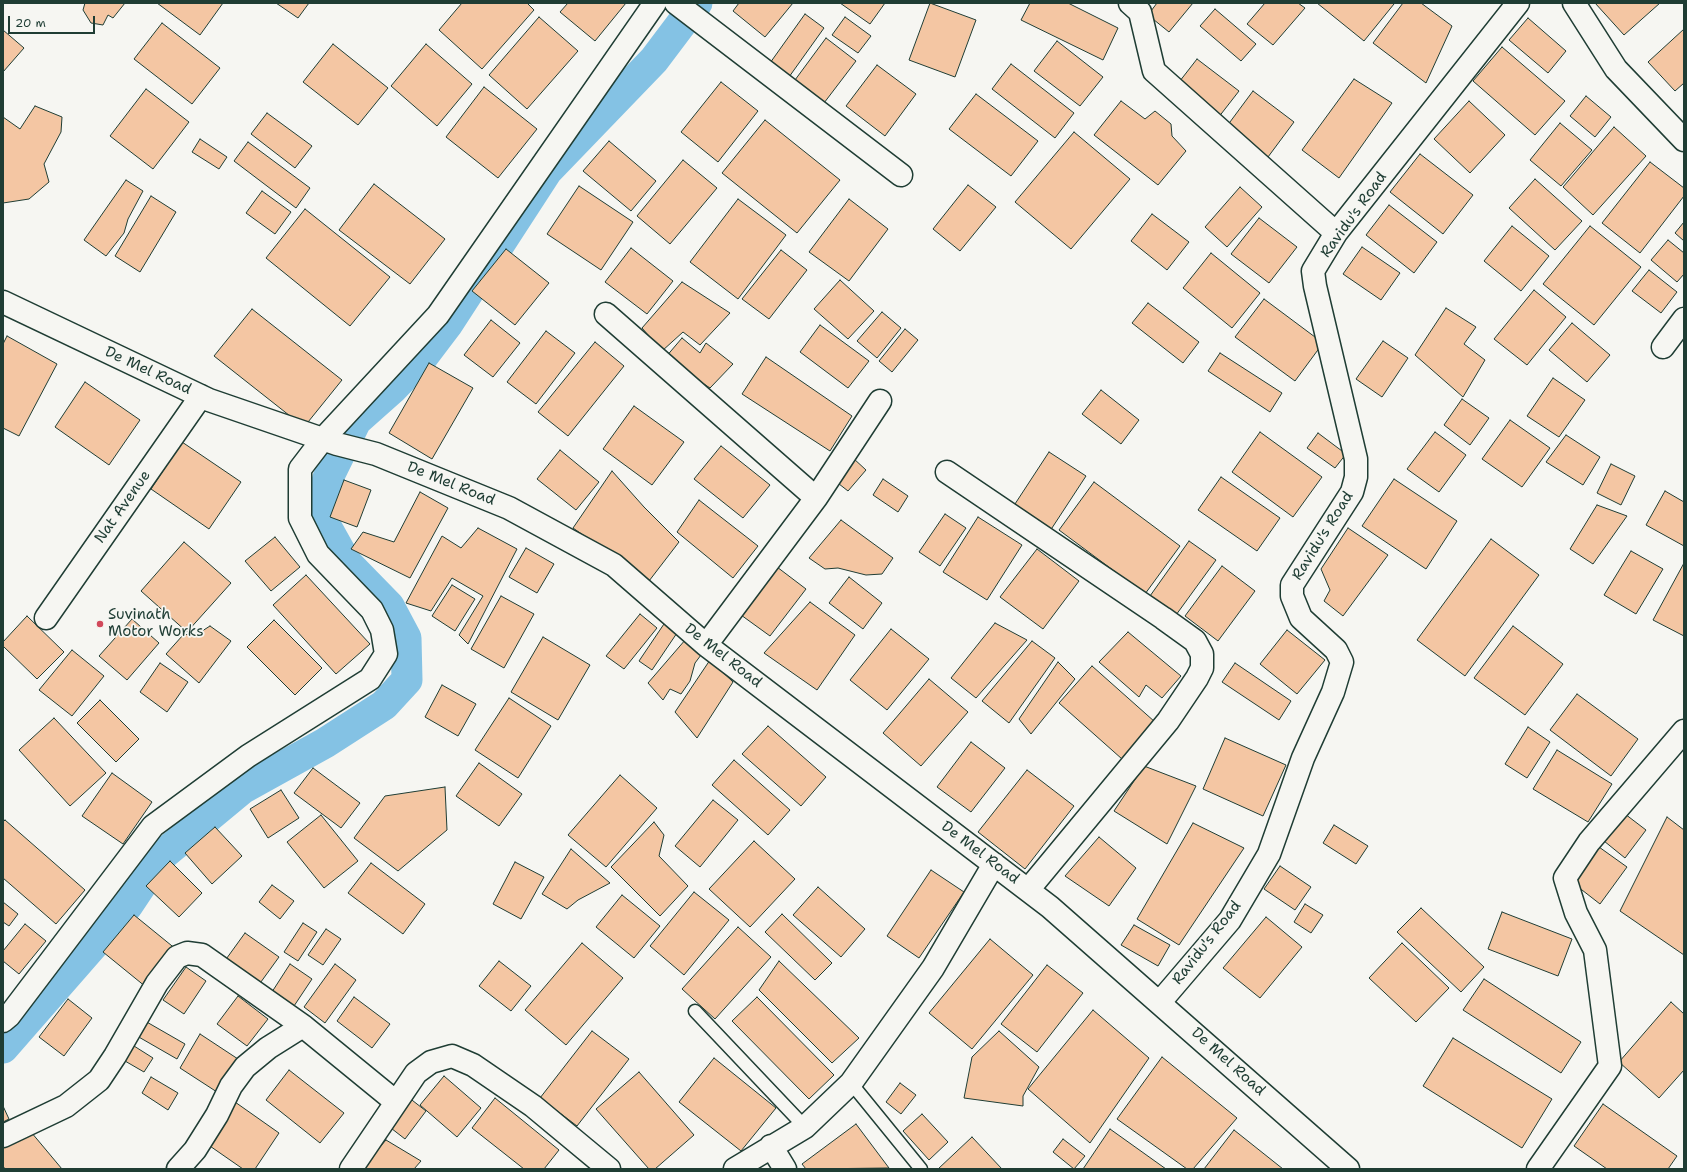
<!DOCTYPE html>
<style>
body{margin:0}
#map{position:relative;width:1687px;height:1172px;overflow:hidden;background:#f6f6f2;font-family:"Shantell Sans",sans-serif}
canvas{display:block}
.frame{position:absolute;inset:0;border:4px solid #1f3d34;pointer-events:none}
.scale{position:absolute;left:8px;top:16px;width:87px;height:18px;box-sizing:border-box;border:2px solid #1f3d34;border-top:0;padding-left:5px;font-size:12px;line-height:14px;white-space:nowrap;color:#1f3d34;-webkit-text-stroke:3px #f6f6f2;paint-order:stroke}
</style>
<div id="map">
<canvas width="1687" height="1172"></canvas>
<div class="frame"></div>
<div class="scale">20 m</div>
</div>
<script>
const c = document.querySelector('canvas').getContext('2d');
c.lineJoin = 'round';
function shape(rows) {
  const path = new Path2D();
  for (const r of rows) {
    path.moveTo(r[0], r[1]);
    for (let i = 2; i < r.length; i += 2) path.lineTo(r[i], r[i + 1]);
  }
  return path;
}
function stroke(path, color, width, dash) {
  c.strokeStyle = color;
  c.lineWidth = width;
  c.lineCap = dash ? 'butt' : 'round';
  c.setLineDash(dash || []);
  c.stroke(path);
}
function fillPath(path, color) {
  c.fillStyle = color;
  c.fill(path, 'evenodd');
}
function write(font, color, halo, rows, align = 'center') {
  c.font = font + ' "Shantell Sans",sans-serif';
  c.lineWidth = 3.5;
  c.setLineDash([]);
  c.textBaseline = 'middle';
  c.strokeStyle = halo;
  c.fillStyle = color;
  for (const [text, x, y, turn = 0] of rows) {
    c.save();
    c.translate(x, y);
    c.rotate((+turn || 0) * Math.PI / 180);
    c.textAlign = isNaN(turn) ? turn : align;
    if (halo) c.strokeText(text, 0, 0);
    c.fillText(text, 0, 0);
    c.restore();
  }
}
stroke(shape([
 [3,1048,128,905,160,857,242,789,325,743,384,705,407,680,406,638,389,606,346,562,318,512,328,478,356,421,392,389,422,358,447,325,547,171,654,60,697,3]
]), '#84c2e4', 31);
const building = shape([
 [85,3,125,3,113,18,108,15,103,25,91,23,83,10,85,3],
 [157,3,223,3,200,35,157,3],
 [276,3,309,3,298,18,276,3],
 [462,3,527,3,534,10,482,69,439,30,462,3],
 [568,3,626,3,595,41,560,12,568,3],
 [739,3,793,3,765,37,733,11,739,3],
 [840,3,885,3,870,24,840,3],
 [930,3,976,20,955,77,909,60,930,3],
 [1030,3,1068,3,1118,28,1103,60,1021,20,1030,3],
 [1157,3,1193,3,1169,32,1148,15,1157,3],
 [1265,3,1298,3,1305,8,1273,45,1247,24,1265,3],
 [1317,3,1392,3,1394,4,1364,41,1317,3],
 [1403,3,1421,3,1452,26,1426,83,1373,43,1403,3],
 [1595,3,1660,3,1624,35,1595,3],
 [1215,9,1256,44,1241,61,1200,26,1215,9],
 [805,14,824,28,789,77,770,63,805,14],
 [539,17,578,51,527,109,489,75,539,17],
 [845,17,871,36,858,53,832,35,845,17],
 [1528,18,1566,51,1548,73,1509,40,1528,18],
 [162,23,220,68,192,104,134,59,162,23],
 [1684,29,1684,83,1675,91,1648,62,1684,29],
 [3,30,24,48,3,72,3,30],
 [826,38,856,61,824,103,795,80,826,38],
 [1057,41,1103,77,1080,106,1034,71,1057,41],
 [333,44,388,88,358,125,303,82,333,44],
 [426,44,472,84,437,126,391,86,426,44],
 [1502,47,1565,101,1535,135,1473,81,1502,47],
 [1197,59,1239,91,1218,118,1176,86,1197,59],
 [1011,64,1074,113,1055,138,992,89,1011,64],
 [877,65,916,94,885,136,846,106,877,65],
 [1354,79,1392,103,1339,178,1302,150,1354,79],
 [721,82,758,111,718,162,681,132,721,82],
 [484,87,537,129,498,178,446,137,484,87],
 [146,89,189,122,153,169,110,136,146,89],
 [1253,91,1294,122,1268,157,1227,126,1253,91],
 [976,94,1038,141,1011,176,949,129,976,94],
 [1586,96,1611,117,1595,137,1570,116,1586,96],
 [1121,101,1145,119,1155,111,1171,124,1172,136,1186,151,1158,185,1094,135,1121,101],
 [1469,101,1505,135,1470,173,1434,139,1469,101],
 [35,106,62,117,61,132,44,164,49,182,29,199,3,203,3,117,20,129,35,106],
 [267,113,312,146,295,168,251,134,267,113],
 [765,120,840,180,797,233,722,173,765,120],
 [1560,123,1592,150,1561,186,1530,160,1560,123],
 [1614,127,1646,156,1593,215,1563,187,1614,127],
 [1074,132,1130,179,1071,249,1015,202,1074,132],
 [200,139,227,157,219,169,192,152,200,139],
 [609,141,656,181,631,211,583,171,609,141],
 [248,142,310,188,296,208,234,161,248,142],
 [1420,154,1473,195,1443,234,1390,192,1420,154],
 [683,160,717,188,670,244,637,216,683,160],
 [1650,162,1684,188,1684,196,1640,253,1602,223,1650,162],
 [1535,179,1582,221,1555,250,1509,208,1535,179],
 [126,180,143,191,128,219,124,233,106,256,84,240,126,180],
 [374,184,445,239,410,284,339,230,374,184],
 [968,185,996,207,960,251,933,229,968,185],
 [579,186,633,222,601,270,547,234,579,186],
 [1240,187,1262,207,1227,247,1205,227,1240,187],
 [262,191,291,212,275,234,246,213,262,191],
 [151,196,176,212,140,272,115,256,151,196],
 [738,199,786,235,738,299,690,262,738,199],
 [849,199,888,229,849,281,809,252,849,199],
 [1389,205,1437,242,1414,273,1366,235,1389,205],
 [305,209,390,277,350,326,266,258,305,209],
 [1152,214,1189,242,1167,270,1131,241,1152,214],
 [1259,218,1297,247,1269,283,1231,254,1259,218],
 [1684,222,1684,241,1675,233,1684,222],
 [1512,226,1549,256,1521,291,1484,261,1512,226],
 [1590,226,1641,267,1594,325,1543,284,1590,226],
 [1668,240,1684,253,1684,274,1677,282,1651,260,1668,240],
 [1362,247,1400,273,1381,300,1343,274,1362,247],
 [631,248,673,281,647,314,605,282,631,248],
 [506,249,549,283,515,325,472,291,506,249],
 [781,250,807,270,769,319,742,299,781,250],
 [1211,253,1260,293,1232,328,1183,288,1211,253],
 [1649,270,1677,292,1661,313,1632,291,1649,270],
 [840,280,874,311,848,339,814,309,840,280],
 [682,282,730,313,700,345,683,332,662,351,642,328,682,282],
 [1534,290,1566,317,1527,365,1494,339,1534,290],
 [1264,299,1323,343,1295,381,1235,337,1264,299],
 [1148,303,1199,342,1183,363,1132,323,1148,303],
 [1446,308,1476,327,1464,344,1485,360,1463,397,1415,355,1446,308],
 [252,309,342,380,304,427,214,356,252,309],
 [882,312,901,328,877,358,857,341,882,312],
 [491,320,520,343,493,377,464,355,491,320],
 [1572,323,1610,355,1587,382,1549,350,1572,323],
 [820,325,869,361,848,388,800,352,820,325],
 [905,329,918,340,892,372,879,361,905,329],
 [546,331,575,353,536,404,507,382,546,331],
 [7,336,57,364,19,436,3,428,3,344,7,336],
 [682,338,700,353,706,343,733,364,710,388,665,358,682,338],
 [1383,341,1408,358,1382,397,1356,379,1383,341],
 [595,342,624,366,568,436,538,412,595,342],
 [1220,353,1282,393,1270,412,1208,371,1220,353],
 [766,357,852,416,830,451,742,394,766,357],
 [429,363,473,388,432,459,389,433,429,363],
 [1553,378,1585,400,1559,437,1527,416,1553,378],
 [85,382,140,420,109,465,55,427,85,382],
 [1101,390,1139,420,1121,444,1082,414,1101,390],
 [1462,399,1489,418,1470,445,1444,425,1462,399],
 [634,406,684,442,652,485,603,449,634,406],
 [1510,420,1550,448,1522,487,1482,459,1510,420],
 [1260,432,1322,477,1293,517,1232,472,1260,432],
 [1435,432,1466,455,1439,492,1407,469,1435,432],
 [1318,433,1346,454,1335,468,1307,448,1318,433],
 [1566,435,1600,457,1583,485,1546,462,1566,435],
 [182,442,241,482,209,529,151,489,182,442],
 [721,446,770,485,743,518,694,479,721,446],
 [560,450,599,482,576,510,537,479,560,450],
 [1049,452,1086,476,1050,531,1013,507,1049,452],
 [853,458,866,470,848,491,834,480,853,458],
 [1611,464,1635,476,1621,505,1597,493,1611,464],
 [612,471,644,507,679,542,649,581,573,528,612,471],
 [1221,477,1280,518,1257,551,1198,510,1221,477],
 [883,479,908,496,898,512,873,495,883,479],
 [1394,479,1457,521,1426,569,1362,526,1394,479],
 [344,480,371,490,357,527,330,517,344,480],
 [1094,482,1180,546,1145,594,1059,530,1094,482],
 [1665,491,1684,502,1684,546,1646,525,1665,491],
 [420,492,448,508,410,578,351,549,363,532,394,542,420,492],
 [699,500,758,546,733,578,677,532,699,500],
 [1597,505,1627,516,1593,564,1570,549,1597,505],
 [945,514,966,528,940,566,919,552,945,514],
 [978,517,1022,545,987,600,943,572,978,517],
 [841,520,893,558,882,574,866,575,838,568,825,569,809,558,841,520],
 [478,528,517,549,468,644,459,635,483,596,452,578,431,611,406,603,442,536,461,548,478,528],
 [1348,528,1388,555,1343,616,1324,601,1330,590,1321,569,1348,528],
 [275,537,300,567,271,591,245,561,275,537],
 [1491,539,1539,575,1465,676,1417,640,1491,539],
 [1189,541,1216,560,1176,615,1150,596,1189,541],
 [184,542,231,583,187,632,141,591,184,542],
 [526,548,554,564,537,593,509,577,526,548],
 [1037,549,1079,581,1043,629,1000,597,1037,549],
 [1631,551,1663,569,1636,614,1604,595,1631,551],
 [1684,563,1684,636,1653,620,1684,563],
 [1222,566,1255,591,1218,641,1185,616,1222,566],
 [777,567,806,589,770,636,741,615,777,567],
 [306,575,370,644,336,674,273,605,306,575],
 [849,577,882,603,863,629,829,603,849,577],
 [452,585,475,599,455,631,432,616,452,585],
 [501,596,534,614,504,668,471,649,501,596],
 [810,602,855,635,817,690,764,653,810,602],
 [640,614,657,628,624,669,606,656,640,614],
 [27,616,64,652,37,679,3,646,3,642,27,616],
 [132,619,159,643,127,680,99,656,132,619],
 [274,620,322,668,295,695,247,647,274,620],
 [666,621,679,630,652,670,639,661,666,621],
 [995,623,1027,640,976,698,951,678,995,623],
 [210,626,231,641,199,683,166,654,183,635,199,633,210,626],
 [1513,626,1563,664,1525,715,1474,678,1513,626],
 [891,629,929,659,887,710,850,680,891,629],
 [1287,630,1325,660,1297,694,1260,664,1287,630],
 [1128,632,1181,676,1162,698,1146,685,1139,697,1099,662,1128,632],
 [543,637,590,665,558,720,511,692,543,637],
 [686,639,701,655,695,663,690,681,681,694,670,689,663,700,648,683,686,639],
 [1032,641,1055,658,1009,723,982,701,1032,641],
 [72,650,104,676,72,716,39,690,72,650],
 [710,660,733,682,697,738,675,712,710,660],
 [1058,662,1075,679,1031,734,1019,719,1058,662],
 [160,663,188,682,167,712,140,692,160,663],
 [1235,663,1291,701,1279,720,1222,682,1235,663],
 [1092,666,1155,722,1122,759,1059,703,1092,666],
 [929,679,968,712,921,766,883,733,929,679],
 [442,685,476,704,458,736,425,717,442,685],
 [1577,694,1638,739,1611,776,1550,730,1577,694],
 [509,698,551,726,518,778,475,750,509,698],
 [100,700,139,739,116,762,77,723,100,700],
 [54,718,106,773,70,806,19,750,54,718],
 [768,726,826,777,801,806,742,754,768,726],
 [1528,727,1550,742,1527,778,1505,764,1528,727],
 [1225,738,1286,765,1263,816,1203,789,1225,738],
 [971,742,1005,768,971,812,937,787,971,742],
 [1557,750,1612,784,1588,822,1533,789,1557,750],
 [734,760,790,810,768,835,712,785,734,760],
 [479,763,522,794,499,826,456,796,479,763],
 [1144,766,1196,786,1167,844,1114,811,1144,766],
 [313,768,360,803,341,828,294,793,313,768],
 [1027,770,1074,806,1025,869,978,832,1027,770],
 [112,773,152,802,123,844,82,816,112,773],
 [620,775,657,808,606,867,568,835,620,775],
 [445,787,447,830,398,871,354,838,385,796,445,787],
 [281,790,299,818,268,838,250,809,281,790],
 [713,800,738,820,700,867,675,846,713,800],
 [1625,814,1646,830,1625,858,1604,841,1625,814],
 [321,815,358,861,324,888,287,842,321,815],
 [1667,817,1684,830,1684,955,1620,911,1667,817],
 [5,820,85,890,56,924,3,878,3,822,5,820],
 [654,822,664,835,659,856,688,886,660,916,611,867,654,822],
 [1193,823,1244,848,1179,945,1137,919,1193,823],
 [1334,825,1368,846,1356,864,1323,843,1334,825],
 [215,827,242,856,212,884,185,853,215,827],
 [1099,837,1136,868,1109,906,1065,876,1099,837],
 [754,841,795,879,750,927,709,889,754,841],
 [1599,847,1627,867,1600,904,1573,883,1599,847],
 [571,849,610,883,578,900,567,909,542,894,571,849],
 [170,861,202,893,179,917,146,886,170,861],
 [515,862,544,877,521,919,493,904,515,862],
 [371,863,425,904,403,934,348,893,371,863],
 [1280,866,1311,887,1295,910,1264,889,1280,866],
 [931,870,964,892,919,958,887,936,931,870],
 [272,885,294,901,280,919,259,902,272,885],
 [818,887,865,929,841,957,793,915,818,887],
 [694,892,729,920,684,975,650,946,694,892],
 [622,895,660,926,634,958,596,927,622,895],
 [3,902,18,914,9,926,3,922,3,902],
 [1305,904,1323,915,1311,933,1294,922,1305,904],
 [1421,908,1484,967,1461,992,1397,932,1421,908],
 [1502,912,1572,939,1558,976,1488,949,1502,912],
 [782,914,832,963,815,980,765,932,782,914],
 [134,915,177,950,146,987,103,952,134,915],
 [1266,917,1302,947,1260,998,1223,968,1266,917],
 [303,923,317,932,298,961,284,952,303,923],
 [25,924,46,941,19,974,3,961,3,951,25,924],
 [1134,925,1170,945,1158,966,1121,945,1134,925],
 [738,927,771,957,715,1019,682,989,738,927],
 [326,929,341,939,323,965,308,955,326,929],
 [245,933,279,957,258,986,224,962,245,933],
 [990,939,1033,975,972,1049,929,1013,990,939],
 [582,943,623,978,566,1045,525,1010,582,943],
 [1402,943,1449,988,1416,1022,1369,978,1402,943],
 [499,961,531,986,511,1011,479,986,499,961],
 [779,961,859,1038,832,1063,759,990,779,961],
 [290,964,312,979,292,1009,270,995,290,964],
 [335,964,356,980,325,1023,304,1007,335,964],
 [1047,965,1083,993,1037,1052,1001,1024,1047,965],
 [186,967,206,981,184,1014,163,1000,186,967],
 [1484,979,1581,1042,1561,1073,1463,1010,1484,979],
 [238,996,268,1019,247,1046,217,1024,238,996],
 [354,997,390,1024,372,1048,337,1021,354,997],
 [757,997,834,1075,809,1099,732,1021,757,997],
 [68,999,92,1018,64,1056,39,1037,68,999],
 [1671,1002,1684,1014,1684,1070,1659,1098,1619,1062,1671,1002],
 [1093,1010,1149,1058,1090,1143,1028,1089,1093,1010],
 [145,1021,185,1044,177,1059,137,1036,145,1021],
 [592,1031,629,1059,577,1126,540,1098,592,1031],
 [999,1031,1039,1067,1023,1096,1023,1106,964,1098,972,1057,999,1031],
 [200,1034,238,1059,217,1092,180,1068,200,1034],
 [1453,1038,1552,1099,1522,1148,1423,1086,1453,1038],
 [134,1046,153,1058,144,1072,125,1061,134,1046],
 [1162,1057,1237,1118,1193,1169,1187,1169,1117,1119,1162,1057],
 [714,1058,776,1108,741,1151,679,1102,714,1058],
 [289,1070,344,1113,320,1143,266,1100,289,1070],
 [639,1072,694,1135,655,1169,649,1169,596,1109,639,1072],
 [444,1076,481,1108,457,1137,420,1105,444,1076],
 [151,1077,178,1093,168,1110,142,1093,151,1077],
 [900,1083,916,1095,901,1114,886,1102,900,1083],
 [408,1097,426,1111,405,1139,387,1125,408,1097],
 [495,1098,559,1150,544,1169,524,1169,472,1128,495,1098],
 [235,1102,279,1133,255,1169,243,1169,207,1144,235,1102],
 [1603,1104,1677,1156,1668,1169,1607,1169,1574,1146,1603,1104],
 [3,1106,9,1119,3,1122,3,1106],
 [922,1114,948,1142,929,1160,903,1131,922,1114],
 [856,1124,889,1168,806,1169,802,1164,856,1124],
 [26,1126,62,1169,5,1169,3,1166,3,1145,26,1126],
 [1110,1129,1166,1169,1083,1169,1110,1129],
 [1234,1130,1283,1169,1204,1169,1234,1130],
 [972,1137,1002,1169,938,1169,972,1137],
 [1063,1139,1085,1156,1074,1169,1053,1152,1063,1139],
 [386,1140,421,1161,414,1169,367,1169,363,1166,386,1140]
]);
fillPath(building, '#f4c6a3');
stroke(building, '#1f3d34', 1);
const service = shape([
 [695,1011,805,1127],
 [851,1083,921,1169]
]);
const minor = shape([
 [676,3,901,175],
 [1130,3,1140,12,1154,71,1336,233],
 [1574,3,1616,69,1684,140],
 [3,302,209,400,337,444,376,454,509,508,614,565,706,645,1050,907,1348,1169],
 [606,314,816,498],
 [1663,347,1684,319],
 [947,472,1163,618,1195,641,1202,654,1202,668,1197,678,1168,721,1028,890],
 [46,618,201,396],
 [706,645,816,498,880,401],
 [1160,1002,1230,920,1269,854,1303,758,1333,692,1342,662,1336,650,1301,618,1292,596,1292,585,1352,492,1356,477,1356,459,1315,286,1313,271,1336,233,1518,3],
 [3,1021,9,1016,153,826,248,756,370,679,386,654,382,630,372,610,318,554,300,518,300,469,323,439,438,315,655,3],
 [3,1136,66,1106,99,1080,115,1056,157,983,177,957,187,953,202,955,303,1026,396,1102],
 [771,1146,785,1169],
 [178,1169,195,1150,217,1115,231,1086,245,1067,268,1048,303,1026],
 [351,1169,416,1073,431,1062,452,1056,473,1065,533,1106,609,1169],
 [735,1169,805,1127,851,1083,933,968,994,864],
 [1538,1169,1610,1066,1595,950,1576,913,1565,878,1589,842,1684,731]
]);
stroke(service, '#1f3d34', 15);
stroke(minor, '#1f3d34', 25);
stroke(service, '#f6f6f2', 12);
stroke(minor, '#f6f6f2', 22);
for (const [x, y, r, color] of [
 [100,624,4,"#d1495b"]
]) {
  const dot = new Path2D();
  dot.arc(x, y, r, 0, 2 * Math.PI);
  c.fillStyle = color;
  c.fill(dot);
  stroke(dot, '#f6f6f2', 1.5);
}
write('15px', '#1f3d34', '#f6f6f2', [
 ["Ravidu's Road",1354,215,-54],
 ["De Mel Road",148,371,25],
 ["De Mel Road",451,484,22],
 ["Nat Avenue",123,507,-55],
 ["Ravidu's Road",1323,536,-58],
 ["De Mel Road",723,656,38],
 ["De Mel Road",980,853,37],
 ["Ravidu's Road",1207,943,-52],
 ["De Mel Road",1228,1062,42]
]);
write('15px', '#1f3d34', '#f6f6f2', [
 ["Suvinath",108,615],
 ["Motor Works",108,632]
], 'left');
</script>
